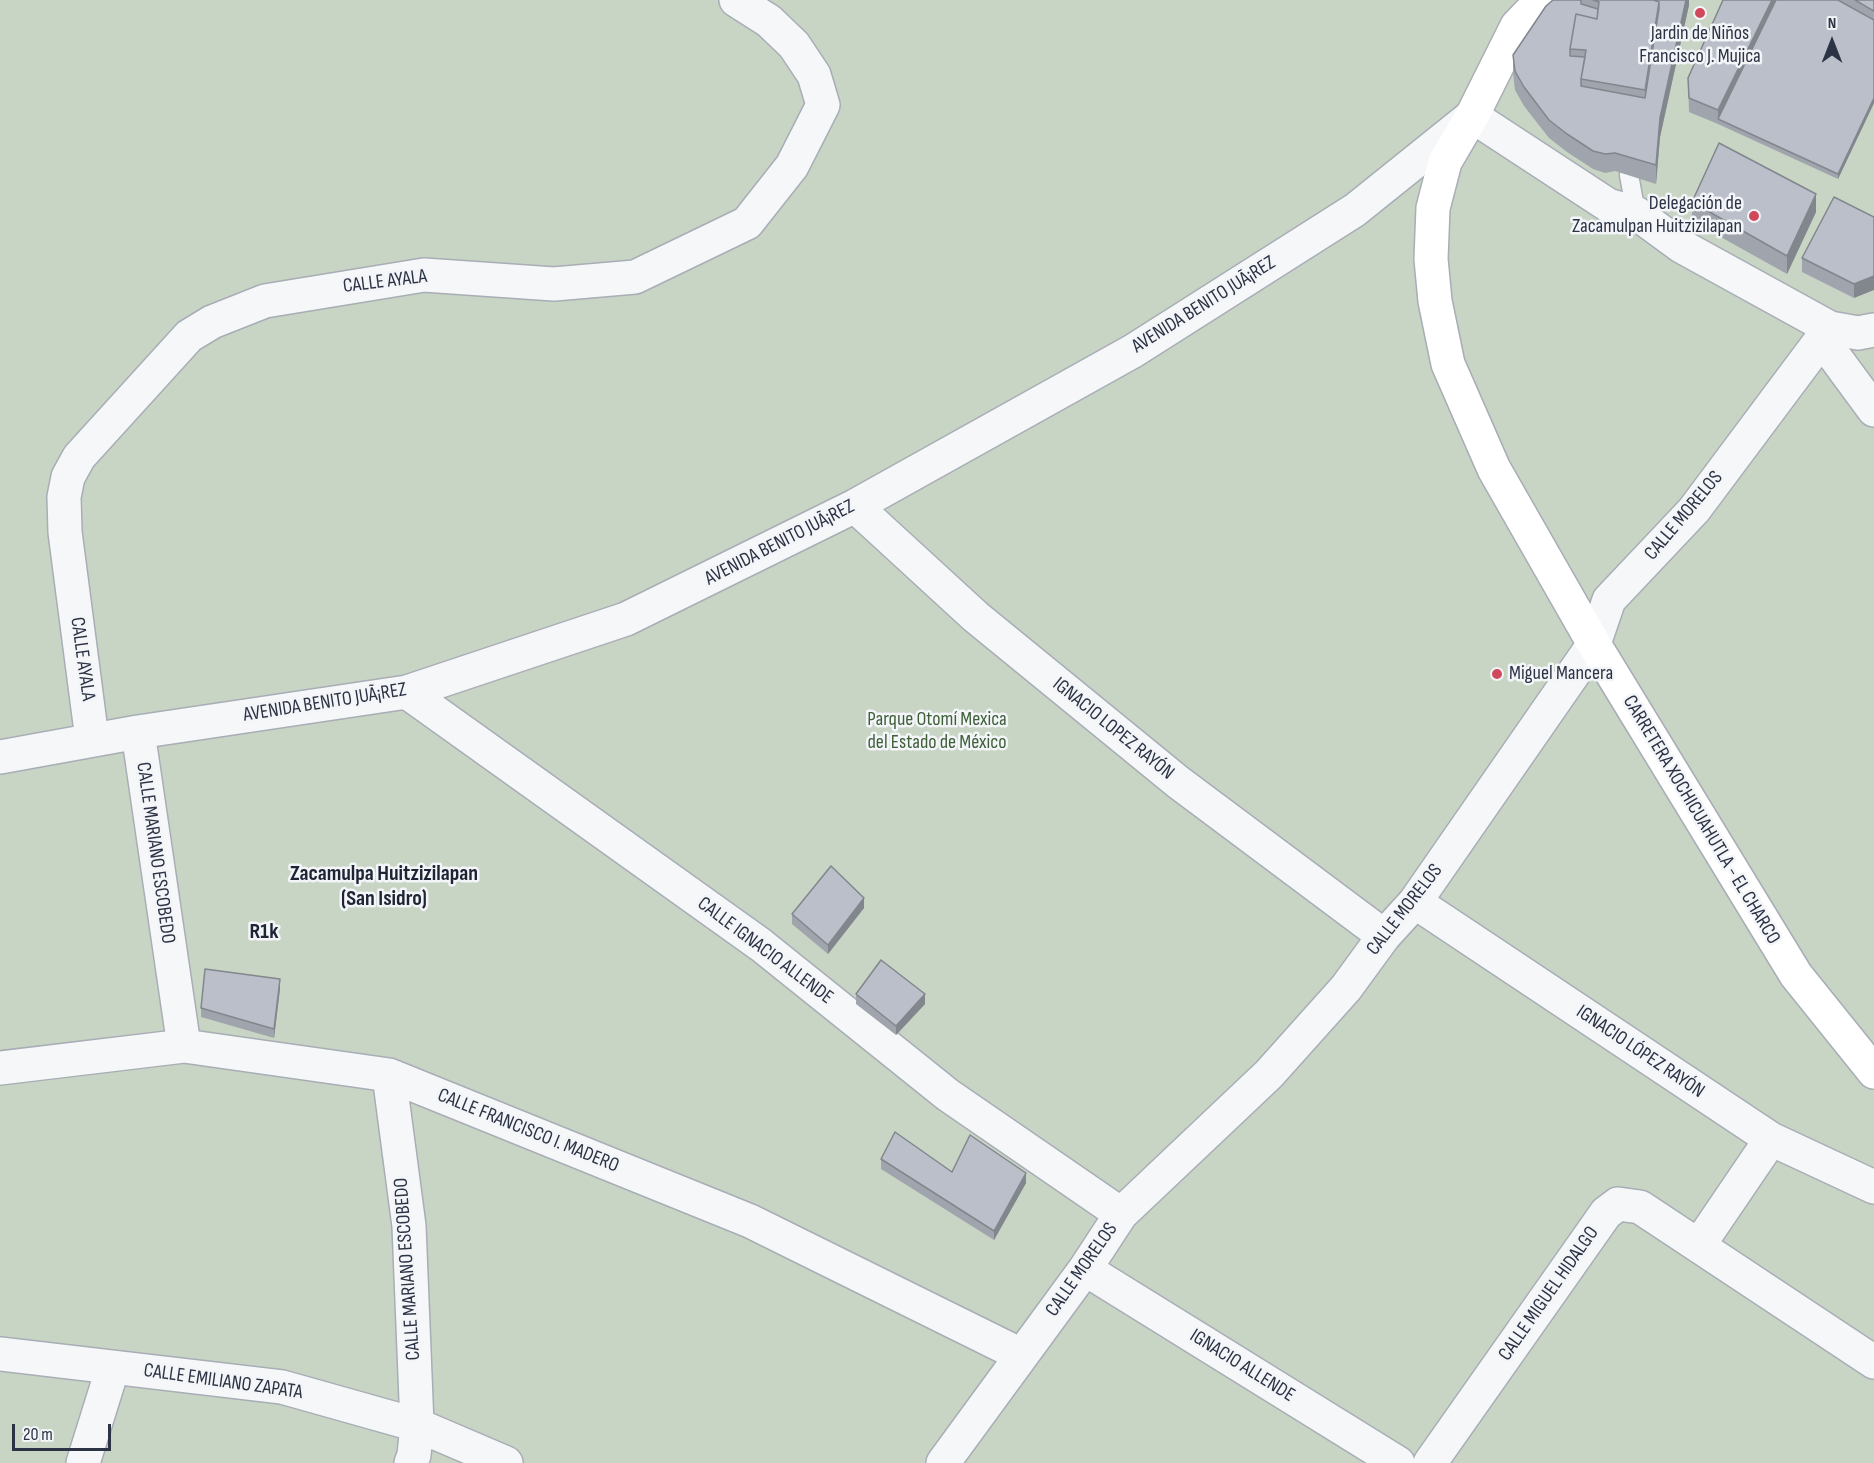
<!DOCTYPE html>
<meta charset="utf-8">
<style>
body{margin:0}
#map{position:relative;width:1874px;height:1463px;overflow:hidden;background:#e3e6eb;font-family:"Sofia Sans Condensed",sans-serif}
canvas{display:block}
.north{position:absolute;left:1802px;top:12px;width:60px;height:60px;-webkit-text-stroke:4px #f3f5f8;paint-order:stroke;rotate:0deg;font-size:16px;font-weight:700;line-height:24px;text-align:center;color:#2b3344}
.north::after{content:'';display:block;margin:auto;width:21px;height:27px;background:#2b3344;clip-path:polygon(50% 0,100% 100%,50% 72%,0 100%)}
.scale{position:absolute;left:12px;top:1424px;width:99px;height:27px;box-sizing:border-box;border:3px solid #2b3344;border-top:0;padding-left:8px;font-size:18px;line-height:21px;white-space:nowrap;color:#2b3344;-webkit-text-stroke:4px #f3f5f8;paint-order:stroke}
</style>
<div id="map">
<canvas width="1874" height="1463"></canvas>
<div class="north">N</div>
<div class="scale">20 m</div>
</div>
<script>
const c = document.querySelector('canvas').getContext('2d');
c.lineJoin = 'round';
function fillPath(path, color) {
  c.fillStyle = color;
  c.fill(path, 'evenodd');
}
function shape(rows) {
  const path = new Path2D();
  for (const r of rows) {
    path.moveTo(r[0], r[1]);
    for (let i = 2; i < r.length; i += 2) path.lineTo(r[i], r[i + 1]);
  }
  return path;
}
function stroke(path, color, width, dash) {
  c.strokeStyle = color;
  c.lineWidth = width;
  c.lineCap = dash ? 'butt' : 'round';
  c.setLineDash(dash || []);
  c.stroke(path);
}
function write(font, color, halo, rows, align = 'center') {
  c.font = font + ' "Sofia Sans Condensed",sans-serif';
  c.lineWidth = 5;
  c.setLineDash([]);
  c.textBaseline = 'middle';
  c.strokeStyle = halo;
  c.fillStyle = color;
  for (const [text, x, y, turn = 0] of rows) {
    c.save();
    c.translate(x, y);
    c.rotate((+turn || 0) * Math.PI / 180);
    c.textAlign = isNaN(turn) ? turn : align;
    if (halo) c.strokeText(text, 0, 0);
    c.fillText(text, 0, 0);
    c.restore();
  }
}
fillPath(shape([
 [0,0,1874,0,1874,1463,0,1463]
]), '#c8d5c4');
const service = shape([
 [1632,152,1629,175,1636,213]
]);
const minor = shape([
 [1821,338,1874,410],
 [855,506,976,617,1178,782,1384,936],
 [407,692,761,945,948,1095,1121,1214],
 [138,732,184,1046],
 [92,739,65,532,64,497,68,477,79,457,189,336,212,322,265,301,424,275,554,284,635,277,747,223,792,166,823,105,814,75,794,45,769,21,736,0],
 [0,757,138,732,407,692,626,619,855,506,1133,351,1355,210,1472,116,1608,205,1636,213,1681,246,1830,328,1858,333,1874,330],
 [1415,902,1771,1139,1874,1187],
 [0,1068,184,1046,389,1075,750,1221,1021,1355],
 [389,1075,409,1226,417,1425,414,1455,411,1463],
 [1699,1245,1771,1139],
 [1085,1269,1398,1463],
 [0,1354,282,1387,417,1425,506,1463],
 [83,1463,113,1367],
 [943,1463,1085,1269,1121,1214,1269,1074,1346,988,1384,936,1415,902,1594,644,1609,600,1694,510,1830,328],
 [1430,1463,1606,1213,1618,1204,1640,1207,1874,1362]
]);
const secondary = shape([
 [1542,0,1517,26,1472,116,1445,162,1433,208,1431,259,1435,301,1448,364,1494,469,1594,644,1796,975,1874,1072]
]);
stroke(service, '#a8adb6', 21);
stroke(minor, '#a8adb6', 36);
stroke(secondary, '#a8adb6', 36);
stroke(service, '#f6f7f9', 18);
stroke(minor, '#f6f7f9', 33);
stroke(secondary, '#fff', 33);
fillPath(shape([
 [1553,0,1689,0,1689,5,1660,137,1656,184,1615,171,1605,173,1593,169,1567,152,1549,138,1524,106,1515,90,1513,73,1513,55],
 [1723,0,1874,0,1874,103,1838,179,1718,124,1689,112,1688,78],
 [1692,202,1816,212,1787,274,1692,221],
 [1874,217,1854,298,1802,272,1802,258],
 [864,908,828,954,792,924,792,914],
 [280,989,274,1038,201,1017,201,1008],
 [856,994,925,1004,896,1035,856,1004],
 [881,1159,952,1172,1026,1183,994,1240,881,1169]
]), '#a0a4ad');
fillPath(shape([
 [1686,0,1689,0,1689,5,1660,137,1656,184,1656,165,1660,118],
 [1772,0,1779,0,1718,119,1718,110],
 [1659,2,1659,27,1645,116,1645,90],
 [1874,98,1874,103,1838,179,1838,174],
 [1816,194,1816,212,1787,274,1787,256],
 [1874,276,1874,290,1854,298,1854,284],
 [864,898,864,908,828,954,828,945],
 [280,979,280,989,274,1038,274,1029],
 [925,994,925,1004,896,1035,896,1026],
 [1026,1173,1026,1183,994,1240,994,1231]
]), '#82868d');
const building = shape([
 [1553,0,1581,0,1581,4,1598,9,1597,19,1576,14,1570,49,1570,56,1585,57,1581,79,1581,86,1645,98,1659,9,1659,2,1653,0,1686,0,1660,118,1656,165,1615,153,1605,154,1593,151,1567,134,1549,120,1524,87,1515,71,1513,55,1546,6,1553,0],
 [1593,0,1653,0,1659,2,1645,90,1581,79,1586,50,1570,49,1576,14,1597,19,1599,2,1593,0],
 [1723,0,1772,0,1718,110,1689,98,1688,78,1723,0],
 [1776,0,1838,0,1874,20,1874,98,1838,174,1718,119,1776,0],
 [1855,0,1874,0,1874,11,1855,0],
 [1719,143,1816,194,1787,256,1692,202,1719,143],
 [1834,197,1874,217,1874,276,1854,284,1802,258,1834,197],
 [831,866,864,898,828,945,792,914,831,866],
 [881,960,925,994,896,1026,856,994,881,960],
 [205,969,280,979,274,1029,201,1008,205,969],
 [895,1132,952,1172,970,1135,1026,1173,994,1231,881,1159,895,1132]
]);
fillPath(building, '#babfc9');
stroke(building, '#82868d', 1.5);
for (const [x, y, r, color] of [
 [1700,13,6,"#cf495a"],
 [1754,216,6,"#cf495a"],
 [1497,674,6,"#cf495a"]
]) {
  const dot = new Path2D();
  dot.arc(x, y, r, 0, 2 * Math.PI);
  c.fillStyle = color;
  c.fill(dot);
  stroke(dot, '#f3f5f8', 2);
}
write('20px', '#2b3344', '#f3f5f8', [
 ["Jardin de Niños",1700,34],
 ["Francisco J. Mujica",1700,57],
 ["Delegación de",1742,204,"right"],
 ["Zacamulpan Huitzizilapan",1742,227,"right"],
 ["Miguel Mancera",1509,674,"left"]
]);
write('20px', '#2b3344', '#f3f5f8', [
 ["CALLE AYALA",385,282,-7],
 ["AVENIDA BENITO JUÃ¡REZ",1204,305,-32],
 ["CALLE MORELOS",1684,516,-50],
 ["AVENIDA BENITO JUÃ¡REZ",780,543,-27],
 ["CALLE AYALA",82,659,82],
 ["AVENIDA BENITO JUÃ¡REZ",325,703,-9],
 ["IGNACIO LOPEZ RAYÓN",1113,729,39],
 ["CARRETERA XOCHICUAHUTLA - EL CHARCO",1701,820,59],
 ["CALLE MARIANO ESCOBEDO",155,853,82],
 ["CALLE MORELOS",1405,910,-52],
 ["CALLE IGNACIO ALLENDE",765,951,37],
 ["IGNACIO LÓPEZ RAYÓN",1640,1052,34],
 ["CALLE FRANCISCO I. MADERO",528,1131,22],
 ["CALLE MARIANO ESCOBEDO",408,1269,-94],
 ["CALLE MORELOS",1082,1270,-55],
 ["CALLE MIGUEL HIDALGO",1549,1294,-55],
 ["IGNACIO ALLENDE",1242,1366,32],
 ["CALLE EMILIANO ZAPATA",223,1382,8]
]);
write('20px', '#3e5f38', '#f3f5f8', [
 ["Parque Otomí Mexica",937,720],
 ["del Estado de México",937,743]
]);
write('bold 22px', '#1d2434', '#f3f5f8', [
 ["Zacamulpa Huitzizilapan",384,874],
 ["(San Isidro)",384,899],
 ["R1k",264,932]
]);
</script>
